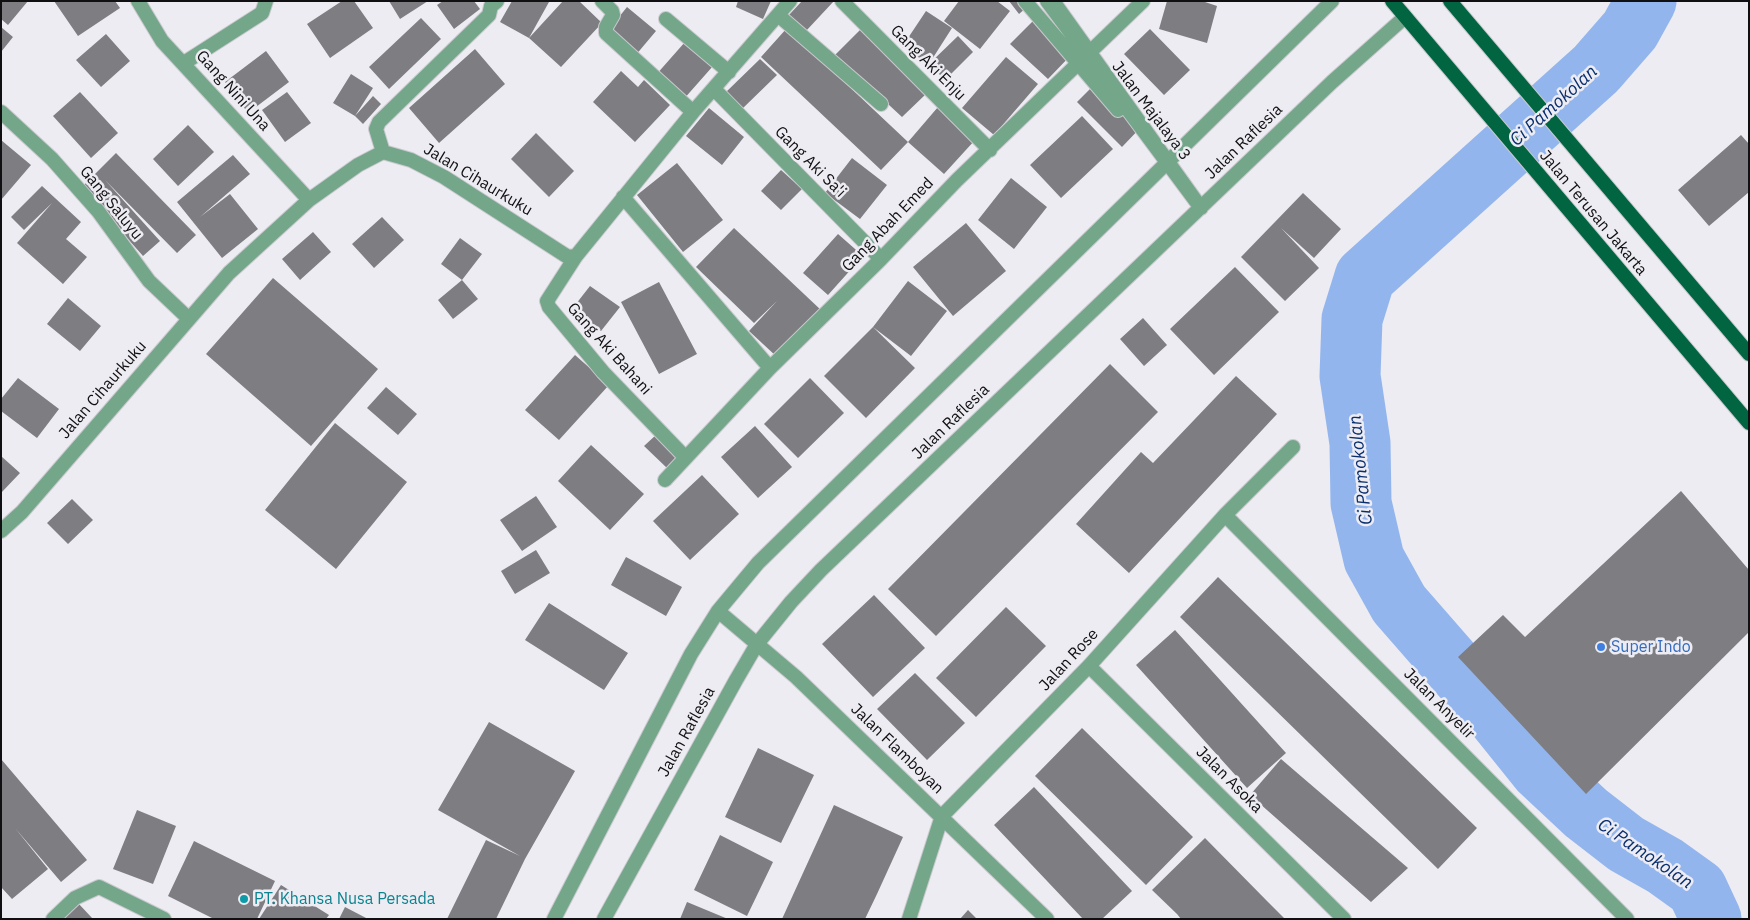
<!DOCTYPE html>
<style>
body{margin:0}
#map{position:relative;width:1750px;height:920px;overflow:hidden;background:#ececf2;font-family:"IBM Plex Sans",sans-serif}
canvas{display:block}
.frame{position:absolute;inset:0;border:2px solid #101012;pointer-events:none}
</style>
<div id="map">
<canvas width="1750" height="920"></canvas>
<div class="frame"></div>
</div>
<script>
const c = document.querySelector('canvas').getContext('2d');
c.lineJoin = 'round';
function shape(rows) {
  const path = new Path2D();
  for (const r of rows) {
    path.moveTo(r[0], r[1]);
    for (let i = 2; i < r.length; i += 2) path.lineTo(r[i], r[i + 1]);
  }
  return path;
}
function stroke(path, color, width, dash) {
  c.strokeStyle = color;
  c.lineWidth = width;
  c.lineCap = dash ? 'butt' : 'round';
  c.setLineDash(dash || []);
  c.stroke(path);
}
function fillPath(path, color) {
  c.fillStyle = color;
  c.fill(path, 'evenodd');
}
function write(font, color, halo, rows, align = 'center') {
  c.font = font + ' "IBM Plex Sans",sans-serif';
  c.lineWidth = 5;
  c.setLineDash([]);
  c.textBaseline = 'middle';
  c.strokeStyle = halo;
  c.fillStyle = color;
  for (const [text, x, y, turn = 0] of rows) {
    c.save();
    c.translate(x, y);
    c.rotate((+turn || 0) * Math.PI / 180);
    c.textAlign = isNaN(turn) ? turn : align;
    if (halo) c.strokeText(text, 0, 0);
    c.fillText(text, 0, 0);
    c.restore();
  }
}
stroke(shape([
 [1646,1,1630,30,1596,69,1365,277,1352,319,1350,376,1360,443,1361,503,1374,559,1399,604,1495,714,1540,770,1586,813,1626,844,1665,866,1697,889,1711,919]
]), '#93b5ed', 61);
fillPath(shape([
 [1,1,28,1,8,25,1,19],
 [54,1,115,1,120,8,78,36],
 [342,1,354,1,373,28,330,58,307,24],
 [389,1,428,1,400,19],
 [443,1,474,1,480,9,454,29,437,5],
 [512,1,549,2,529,38,500,22],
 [563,1,579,1,602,23,561,67,529,38],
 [738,1,771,1,763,19,736,7],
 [802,1,834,1,806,31,789,15],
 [959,1,997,1,1010,11,980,49,944,21],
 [1009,1,1034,1,1019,14],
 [1167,1,1202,1,1217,6,1207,43,1159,29],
 [627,7,656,31,635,56,607,32],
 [926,11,952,28,929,64,958,36,973,52,945,80,929,64,902,47],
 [421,18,441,39,389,89,369,67],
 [1035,19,1072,54,1048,79,1010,44],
 [1,27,13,37,1,52],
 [787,28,908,142,881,170,761,57],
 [861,29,926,94,902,117,835,55],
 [1150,29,1190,70,1164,95,1124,54],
 [106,34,130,61,101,87,76,60],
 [685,42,713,66,683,100,655,76],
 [475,49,505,84,439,143,409,108],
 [266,51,289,82,248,113,225,82],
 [1006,57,1038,84,994,135,962,108],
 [760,59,777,75,741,110,724,94],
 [621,71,638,87,644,80,670,105,635,142,593,102],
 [351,74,373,88,355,116,333,103],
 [1099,80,1144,124,1122,147,1077,102],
 [80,92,118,133,91,158,53,116],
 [287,92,311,123,285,142,262,110],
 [373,96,381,104,363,124,355,116],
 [938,107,975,140,944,174,908,142],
 [709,108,744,137,722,165,686,136],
 [1082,116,1113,149,1061,198,1030,165],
 [188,125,214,152,178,186,153,159],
 [536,133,574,171,549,197,511,159],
 [1741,135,1749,144,1749,192,1709,226,1678,190],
 [1,140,31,165,1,200],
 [116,153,196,235,177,253,105,180,160,241,143,256,82,187],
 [233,155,250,174,200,217,230,194,258,229,222,258,177,202],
 [852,158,887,185,860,219,825,193],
 [677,163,723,220,683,252,637,195],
 [781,170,802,189,781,210,761,191],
 [1011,178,1047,207,1014,249,978,220],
 [42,186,81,222,66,239,87,257,63,284,17,243,52,203,24,230,11,217],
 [1303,193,1341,229,1314,258,1281,228,1319,268,1285,301,1241,257],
 [382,217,404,240,374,268,352,244],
 [966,223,1006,271,953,316,913,267],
 [734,228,822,311,777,357,749,331,777,301,754,323,696,267],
 [313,232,331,252,300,280,282,259],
 [838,234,863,256,828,295,803,273],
 [460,238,482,254,462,280,441,264],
 [1235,267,1279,312,1214,375,1170,329],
 [273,278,378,369,311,446,206,354],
 [462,280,478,299,453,319,438,300],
 [908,281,947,311,911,356,873,327,915,368,866,418,824,376,873,327],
 [659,282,697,354,659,374,621,302],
 [590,286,620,307,601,331,572,309],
 [68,298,101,326,80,351,47,324],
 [1143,318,1167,345,1144,366,1120,339],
 [575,355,609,385,559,440,525,410],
 [1110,364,1158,412,936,636,888,589],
 [1236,376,1277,414,1129,573,1076,524,1141,452,1153,463],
 [18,378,59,409,37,438,1,411,1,399],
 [810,378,844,413,798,458,764,424],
 [386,387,417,414,398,435,367,408],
 [335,423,407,482,336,569,265,510],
 [755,426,792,467,758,498,721,457],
 [657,434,680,456,668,469,644,446],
 [591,445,644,494,610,530,558,481],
 [1,456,20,473,1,493],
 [702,475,739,514,690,560,653,521],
 [1681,491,1749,570,1749,632,1586,794,1458,657,1503,615,1525,637],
 [536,496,557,527,522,551,500,520],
 [72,499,93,520,68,544,47,523],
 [536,550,550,573,515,594,501,571],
 [626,557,682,587,666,616,611,585],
 [1218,577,1477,828,1438,869,1180,617],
 [874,595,925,648,873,697,822,644],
 [549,603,628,653,604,690,525,640],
 [1006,607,1046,646,976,717,936,678],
 [1175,630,1286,753,1247,788,1136,665],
 [915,673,965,723,927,760,877,709],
 [489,722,575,771,525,859,496,919,447,919,486,840,520,856,438,810],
 [1082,728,1193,837,1146,885,1035,776],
 [758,748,814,775,781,843,725,817],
 [1,759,87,860,61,882,15,828,48,869,12,899,1,887],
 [1281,759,1408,868,1371,902,1250,795],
 [1034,787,1132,891,1102,919,1083,919,994,825],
 [834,805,903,837,877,894,865,919,782,919],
 [137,810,176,826,153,884,113,869],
 [720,835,773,862,747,916,694,890],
 [1205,838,1267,901,1285,919,1181,919,1177,914,1152,890],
 [194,841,275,881,257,919,214,919,168,896],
 [281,885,329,915,326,919,259,919],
 [687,902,728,919,680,919],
 [78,903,93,919,61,919],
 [345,907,368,919,339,919],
 [968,910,977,919,960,919]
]), '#7e7d82');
const minor = shape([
 [138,1,162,41,309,200],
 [602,1,612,11,613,15,606,27,606,33,693,112],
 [842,1,990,150],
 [1025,1,1118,110],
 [1047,1,1201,208,1053,1],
 [778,15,881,104],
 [666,19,729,72],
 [184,63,262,13,266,1],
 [714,89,881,259],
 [1,112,52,159,98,211,149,281,189,319],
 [383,152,376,129,379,122,489,15,491,6,497,1],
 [623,197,770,368],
 [576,256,547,301,549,307,603,372,685,457],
 [665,480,770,368,881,259,957,180,1143,1],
 [1225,515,1627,919],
 [1,531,22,512,229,273,309,200,358,165,383,152,411,160,444,177,568,257,576,256,693,112,790,1],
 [718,611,796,677,1047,919],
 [1089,666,1344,919],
 [53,919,75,898,99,887,164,919],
 [554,919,691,654,718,611,758,563,1332,1],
 [604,919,736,680,757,644,791,602,821,570,1332,82,1405,17],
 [909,919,942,816,1089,666,1225,515,1293,447]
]);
const primary = shape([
 [1392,1,1749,423],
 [1450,1,1749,354]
]);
stroke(minor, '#c9c9ce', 16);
stroke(primary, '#c9c9ce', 16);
stroke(minor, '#74a68a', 14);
stroke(primary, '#006540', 14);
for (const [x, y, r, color] of [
 [1601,647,5,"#3f7fe0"],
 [244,899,5,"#0f9aa8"]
]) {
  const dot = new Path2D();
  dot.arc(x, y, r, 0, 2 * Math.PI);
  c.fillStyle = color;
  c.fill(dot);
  stroke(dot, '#ececf2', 2);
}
write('16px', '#101012', '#ececf2', [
 ["Gang Aki Enju",928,63,45],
 ["Gang Nini Una",233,91,48],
 ["Jalan Majalaya 3",1151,111,53],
 ["Jalan Raflesia",1244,142,-44],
 ["Gang Aki Sa'i",810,162,45],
 ["Jalan Cihaurkuku",478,180,31],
 ["Gang Saluyu",111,203,51],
 ["Jalan Terusan Jakarta",1593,213,50],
 ["Gang Abah Emed",888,225,-46],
 ["Gang Aki Bahani",609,349,48],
 ["Jalan Cihaurkuku",103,390,-49],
 ["Jalan Raflesia",951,422,-44],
 ["Jalan Rose",1069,660,-47],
 ["Jalan Anyelir",1439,704,45],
 ["Jalan Raflesia",687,732,-61],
 ["Jalan Flamboyan",897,749,44],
 ["Jalan Asoka",1229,780,45]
]);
write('16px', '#366cbe', '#ececf2', [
 ["Super Indo",1611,647]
], 'left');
write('16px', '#0d838f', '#ececf2', [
 ["PT. Khansa Nusa Persada",254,899]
], 'left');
write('italic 18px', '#092f6f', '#ececf2', [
 ["Ci Pamokolan",1554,106,-42],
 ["Ci Pamokolan",1361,470,-96],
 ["Ci Pamokolan",1645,854,34]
]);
</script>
